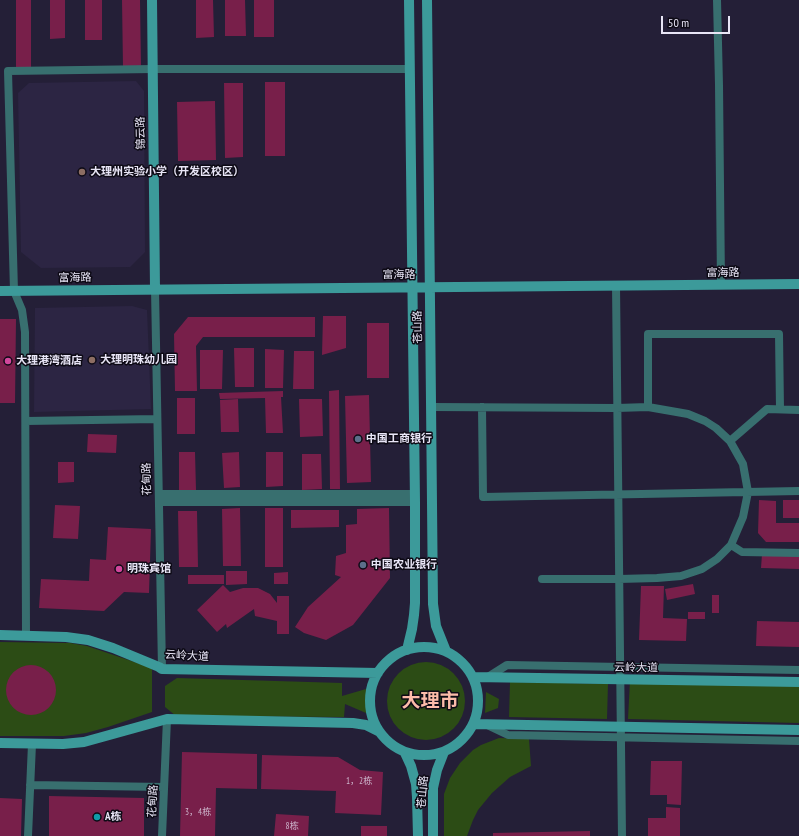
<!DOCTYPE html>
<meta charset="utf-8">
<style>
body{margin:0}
#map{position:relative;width:799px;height:836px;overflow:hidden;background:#241f37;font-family:"PT Sans Narrow",sans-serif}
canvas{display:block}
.scale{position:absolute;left:661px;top:16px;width:69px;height:18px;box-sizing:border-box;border:2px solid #e8e5f6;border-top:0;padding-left:5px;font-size:12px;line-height:14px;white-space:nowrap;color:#e8e5f6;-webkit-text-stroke:3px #0d0a15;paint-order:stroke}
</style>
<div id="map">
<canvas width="799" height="836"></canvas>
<div class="scale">50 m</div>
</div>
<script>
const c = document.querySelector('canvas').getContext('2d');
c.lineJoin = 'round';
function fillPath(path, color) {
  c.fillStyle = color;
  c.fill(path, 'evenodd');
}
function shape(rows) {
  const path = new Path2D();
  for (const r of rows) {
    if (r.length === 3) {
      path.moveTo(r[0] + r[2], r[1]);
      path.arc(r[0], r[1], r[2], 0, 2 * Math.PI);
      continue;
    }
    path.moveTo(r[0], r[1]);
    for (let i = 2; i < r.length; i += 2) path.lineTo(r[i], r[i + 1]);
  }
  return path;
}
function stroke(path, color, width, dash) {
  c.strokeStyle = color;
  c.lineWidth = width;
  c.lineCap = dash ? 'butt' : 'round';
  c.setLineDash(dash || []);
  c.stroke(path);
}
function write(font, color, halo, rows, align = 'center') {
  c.font = font + ' "PT Sans Narrow","Noto Sans SC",sans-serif';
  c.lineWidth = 3;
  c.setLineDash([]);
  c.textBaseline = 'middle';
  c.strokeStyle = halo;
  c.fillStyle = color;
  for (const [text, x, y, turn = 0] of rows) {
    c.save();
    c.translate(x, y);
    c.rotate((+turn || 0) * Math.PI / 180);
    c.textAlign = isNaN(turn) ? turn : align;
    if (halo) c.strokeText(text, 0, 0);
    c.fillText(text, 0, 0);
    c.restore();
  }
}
fillPath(shape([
 [136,81,144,91,145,252,130,267,41,268,21,252,18,93,29,83],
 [132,306,147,310,151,409,34,412,35,308]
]), '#2c2543');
fillPath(shape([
 [0,642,70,643,87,646,152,668,152,712,108,727,86,733,64,736,0,736],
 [426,701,39],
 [177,678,342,683,342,696,366,689,366,713,345,704,344,717,176,716,165,707,165,686],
 [630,680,799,684,799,723,628,719],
 [510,682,608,684,607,719,509,717],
 [486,692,499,699,498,708,485,713],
 [499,738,529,739,531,766,510,777,492,793,478,810,473,820,467,836,444,836,444,794,450,778,460,763,473,750,481,745]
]), '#2c4c15');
fillPath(shape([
 [16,0,31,0,31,68,16,68],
 [50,0,65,0,65,38,50,39],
 [85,0,102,0,102,40,85,40],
 [122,0,140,0,141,68,123,68],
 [196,0,213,0,214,37,196,38],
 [225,0,245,0,246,36,225,36],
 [254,0,274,0,274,37,254,37],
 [265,82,285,82,285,156,265,156],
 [224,83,243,83,243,157,225,158],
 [215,101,216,160,178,161,177,102],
 [323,316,346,316,346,348,322,355],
 [188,317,315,317,315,337,203,337,196,346,197,391,175,391,174,334],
 [0,319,16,319,15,403,0,403],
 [367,323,389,323,389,378,367,378],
 [234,348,254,348,254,387,235,387],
 [265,349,284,350,283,388,265,388],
 [200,350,223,350,222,389,200,389],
 [294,351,314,351,314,389,293,389],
 [339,390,340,489,330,489,329,391],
 [283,391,283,397,281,397,283,433,266,433,265,398,220,399,219,393],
 [369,395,371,482,347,483,345,396],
 [177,398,195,398,195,434,177,434],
 [238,399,239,432,221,432,220,400],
 [299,399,322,399,323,436,300,437],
 [88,434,117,435,116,453,87,452],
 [179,452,195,452,196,490,179,490],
 [239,452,240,487,224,488,222,453],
 [266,452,283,452,283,486,266,487],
 [302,454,321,454,322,489,302,490],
 [58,462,74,462,74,482,58,483],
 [759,500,776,501,776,523,799,523,799,542,766,542,758,533],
 [783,500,799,500,799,518,783,518],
 [55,505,80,506,78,539,53,538],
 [240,508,241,566,223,566,222,509],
 [265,508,283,508,283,567,265,567],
 [389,508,390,578,353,625,326,640,304,633,295,627,308,607,341,577,335,575,336,556,346,553,346,525,357,524,357,509],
 [291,510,339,510,339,527,291,528],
 [178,511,197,511,198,567,179,567],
 [108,527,151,529,149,593,124,592,104,611,39,608,41,579,89,581,90,559,106,560],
 [762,554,799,555,799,569,761,568],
 [226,571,247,571,247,584,226,585],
 [288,572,288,584,274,584,274,573],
 [188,575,224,575,224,584,188,584],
 [693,584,695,594,667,600,665,589],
 [223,585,230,592,243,588,258,588,270,594,277,603,277,596,289,596,289,634,277,634,277,621,255,616,254,609,227,628,226,624,217,632,197,610],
 [641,586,664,586,663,618,687,619,686,641,639,640],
 [712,595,719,595,719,613,712,613],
 [688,612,705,612,705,619,688,619],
 [757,621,799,622,799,647,756,646],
 [31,690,25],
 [182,752,257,754,257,789,216,788,215,836,180,836],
 [262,755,338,757,360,770,383,772,381,815,335,813,336,791,261,789],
 [651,761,682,761,681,805,667,804,667,795,650,795],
 [49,796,144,798,144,836,49,836],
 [0,798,22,799,21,836,0,836],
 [666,807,680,808,680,836,648,836,648,818,666,818],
 [276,814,309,816,308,836,274,836],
 [361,826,387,826,387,836,361,836],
 [590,831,590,836,493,836,493,833]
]), '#781f4a');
stroke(shape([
 [717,0,719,85,721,285],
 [616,285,622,836],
 [155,289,162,669],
 [431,407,617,408,648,407,688,414,705,421,716,428,730,441,743,464,748,492,743,517,731,545,717,559,702,569,681,576,657,578,619,579,542,579],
 [482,407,483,497,799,491],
 [648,407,648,334,779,334,780,409],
 [26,421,157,419],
 [730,441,767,409,799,410],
 [159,494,415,494],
 [159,502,415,502],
 [731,545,742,552,799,553],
 [26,635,25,332,22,310,14,291,8,71,153,69,410,69],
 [488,677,507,665,799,670],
 [487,725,508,735,799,741],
 [30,785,164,787],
 [28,836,32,744],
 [162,836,167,719]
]), '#386f6f', 8);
stroke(shape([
 [152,0,155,289],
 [427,0,433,604,436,626,446,651],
 [0,291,799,284],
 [0,635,66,637,88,640,113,648,159,667,162,669,378,673],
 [424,701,54],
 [407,650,412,629,414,615,415,603,415,502,409,0],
 [473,677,799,682],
 [473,724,799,730],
 [0,743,63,744,84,742,167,719,353,723,366,725,378,731],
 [405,753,411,766,416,784,417,797,418,836],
 [433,836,433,788,437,770,444,752]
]), '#3c9a9a', 10);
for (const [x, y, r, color] of [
 [82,172,4,"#8d6e63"],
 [92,360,4,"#8d6e63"],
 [8,361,4,"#d1479c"],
 [358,439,4,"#5c6f8a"],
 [363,565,4,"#5c6f8a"],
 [119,569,4,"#d1479c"],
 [97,817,4,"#0f9aa8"]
]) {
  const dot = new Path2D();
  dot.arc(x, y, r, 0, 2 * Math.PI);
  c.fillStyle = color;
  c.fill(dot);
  stroke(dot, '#0d0a15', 1.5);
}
write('9px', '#ccb4cb', null, [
 ["1，2栋",359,781],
 ["3，4栋",198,812],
 ["8栋",292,826]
]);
write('11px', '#e8e5f6', '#0d0a15', [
 ["锦云路",141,133,-91],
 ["富海路",723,273],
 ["富海路",399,275],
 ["富海路",75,278,-1],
 ["苍山路",418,327,-91],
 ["花甸路",147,479,-91],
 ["云岭大道",187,656,3],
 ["云岭大道",636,668,1],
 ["苍山路",423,792,-85],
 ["花甸路",153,801,-87]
]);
write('bold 11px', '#e8e5f6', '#0d0a15', [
 ["大理州实验小学（开发区校区）",90,172],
 ["大理明珠幼儿园",100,360],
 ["大理港湾酒店",16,361],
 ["中国工商银行",366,439],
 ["中国农业银行",371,565],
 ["明珠宾馆",127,569],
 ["A栋",105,817]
], 'left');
write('bold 19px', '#fcbba9', '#0d0a15', [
 ["大理市",430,702]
]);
</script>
